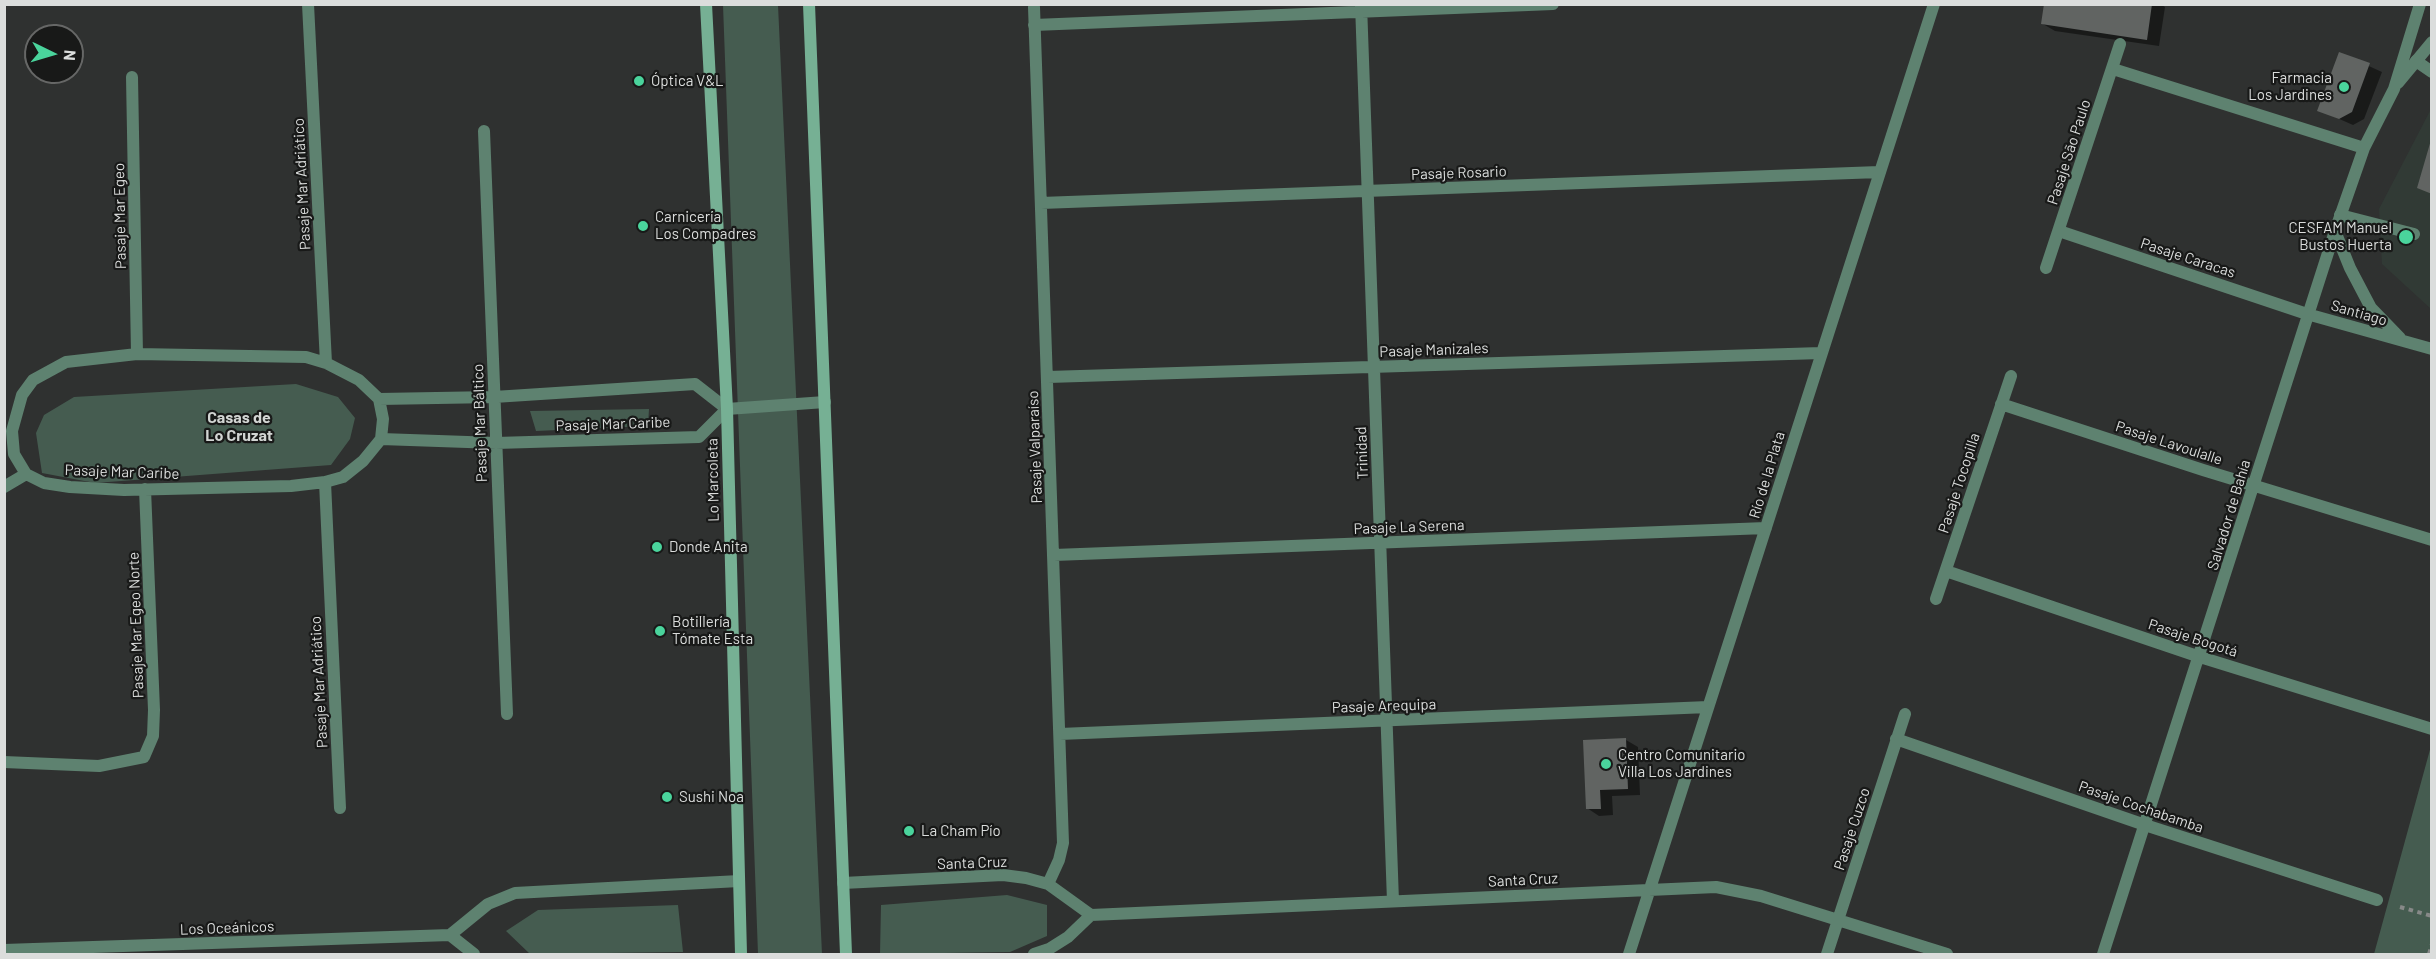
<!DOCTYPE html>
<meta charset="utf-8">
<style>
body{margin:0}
#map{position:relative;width:2436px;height:959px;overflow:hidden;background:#2f3130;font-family:Barlow,sans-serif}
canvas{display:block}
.frame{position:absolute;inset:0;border:6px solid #dbdddc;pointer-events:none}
.north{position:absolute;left:24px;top:24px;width:60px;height:60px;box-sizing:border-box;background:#181918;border:2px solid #666766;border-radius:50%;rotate:95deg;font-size:16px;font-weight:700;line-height:24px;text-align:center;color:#dbdddc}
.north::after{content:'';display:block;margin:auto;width:21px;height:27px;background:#4ad49c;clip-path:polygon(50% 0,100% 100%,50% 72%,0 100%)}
</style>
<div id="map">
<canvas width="2436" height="959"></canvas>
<div class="frame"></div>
<div class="north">N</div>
</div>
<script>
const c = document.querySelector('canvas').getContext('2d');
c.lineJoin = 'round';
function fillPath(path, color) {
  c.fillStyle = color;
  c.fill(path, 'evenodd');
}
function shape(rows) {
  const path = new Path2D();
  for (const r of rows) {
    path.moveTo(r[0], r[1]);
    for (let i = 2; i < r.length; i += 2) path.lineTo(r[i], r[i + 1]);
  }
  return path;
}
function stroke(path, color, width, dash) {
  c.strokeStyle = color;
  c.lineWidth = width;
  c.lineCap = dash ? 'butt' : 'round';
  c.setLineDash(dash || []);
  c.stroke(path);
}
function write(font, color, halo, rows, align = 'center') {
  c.font = font + ' Barlow,sans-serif';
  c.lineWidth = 4.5;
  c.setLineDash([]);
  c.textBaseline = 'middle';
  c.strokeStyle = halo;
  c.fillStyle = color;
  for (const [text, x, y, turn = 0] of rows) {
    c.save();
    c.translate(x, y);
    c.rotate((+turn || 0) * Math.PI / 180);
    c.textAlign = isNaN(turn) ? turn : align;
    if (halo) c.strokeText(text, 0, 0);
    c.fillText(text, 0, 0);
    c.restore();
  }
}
fillPath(shape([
 [2431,109,2431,309,2382,264,2379,209]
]), '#313a35');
fillPath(shape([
 [723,5,778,5,822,954,758,954],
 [296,384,338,397,355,418,350,439,331,465,95,483,42,473,36,433,44,415,74,397],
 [649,409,648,426,536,431,530,411],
 [2431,746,2431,954,2374,954],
 [1007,895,1047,905,1047,936,1010,952,880,954,881,905],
 [678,905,683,952,530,954,506,931,538,910]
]), '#455c50');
fillPath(shape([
 [2046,4,2160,4,2165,7,2159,46,2055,31,2043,24],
 [2340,53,2382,72,2364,119,2353,125,2319,110],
 [1626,740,1638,747,1640,795,1612,796,1613,815,1599,816,1587,808]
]), '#0007');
fillPath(shape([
 [2044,4,2152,4,2147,40,2041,24],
 [2339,52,2370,63,2352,112,2339,119,2317,111],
 [2431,140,2432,140,2432,194,2417,188],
 [1626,738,1628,789,1600,790,1601,809,1586,809,1583,740]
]), '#616462');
stroke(shape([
 [2400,907,2432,916],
 [2429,954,2432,944]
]), '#878988', 4, [4.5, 4.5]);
stroke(shape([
 [2416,61,2432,72],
 [2340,215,2414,234]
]), '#5e8270', 12);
stroke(shape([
 [308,4,326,363],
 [1361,4,1393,901],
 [1034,7,1063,843,1059,860,1048,884],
 [1034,25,1553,4],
 [2113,69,2364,148],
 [132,77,137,354],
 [2398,83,2432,42],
 [484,131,507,714],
 [1041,203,1879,172],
 [2059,231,2307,314,2432,349],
 [2335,231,2350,268,2371,308,2400,338],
 [2046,268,2120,44],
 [137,354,306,357,326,363,359,380,379,399,383,419,381,439,363,461,343,477,325,482,291,486,124,490,70,487,44,483,26,474,14,454,12,431,22,395,33,380,66,362,137,354],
 [1048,377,1821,353],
 [379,399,494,397,695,384,727,409],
 [2001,404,2203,470,2432,540],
 [381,439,496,443,699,437,727,409,825,402],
 [325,482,340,808],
 [4,487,26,474],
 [1054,555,1766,528],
 [1946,571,2200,657,2432,729],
 [1936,599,2011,376],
 [1060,734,1708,707],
 [1896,739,2145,825,2377,900],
 [4,762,99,766,144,757,153,736,154,710,145,489],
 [843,883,1003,875,1026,878,1048,884,1091,915,1716,887,1761,896,1947,954],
 [450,935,474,954],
 [4,950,450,935,488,904,515,893,739,881],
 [1034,954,1049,949,1068,937,1091,915],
 [1629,954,1934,4],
 [1827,954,1905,714],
 [2103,954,2335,231,2364,148,2394,89,2420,4]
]), '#5e8270', 12);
stroke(shape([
 [706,4,727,409,741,954],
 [809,4,846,954]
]), '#76b094', 12);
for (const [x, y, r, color] of [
 [639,81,6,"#4ad49c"],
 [2344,87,6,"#4ad49c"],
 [643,226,6,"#4ad49c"],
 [2406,237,8,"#4ad49c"],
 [657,547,6,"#4ad49c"],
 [660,631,6,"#4ad49c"],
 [1606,764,6,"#4ad49c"],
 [667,797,6,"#4ad49c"],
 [909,831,6,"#4ad49c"]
]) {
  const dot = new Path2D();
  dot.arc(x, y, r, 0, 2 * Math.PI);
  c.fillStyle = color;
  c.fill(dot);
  stroke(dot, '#181918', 2);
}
write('15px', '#dbdddc', '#181918', [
 ["Farmacia",2332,78,"right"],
 ["Los Jardines",2332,95,"right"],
 ["Óptica V&L",651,81],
 ["Carnicería",655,217],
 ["Los Compadres",655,234],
 ["CESFAM Manuel",2392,228,"right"],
 ["Bustos Huerta",2392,245,"right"],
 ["Donde Anita",669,547],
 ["Botillería",672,622],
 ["Tómate Esta",672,639],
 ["Centro Comunitario",1618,755],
 ["Villa Los Jardines",1618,772],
 ["Sushi Noa",679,797],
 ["La Cham Pío",921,831]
], 'left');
write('15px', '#dbdddc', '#181918', [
 ["Pasaje São Paulo",2069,152,-72],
 ["Pasaje Rosario",1459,173,-2],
 ["Pasaje Mar Adriático",302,184,-93],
 ["Pasaje Mar Egeo",120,216,-91],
 ["Pasaje Caracas",2188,258,18],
 ["Santiago",2359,313,16],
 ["Pasaje Manizales",1434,350,-2],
 ["Pasaje Mar Báltico",480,423,-92],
 ["Pasaje Mar Caribe",613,424,-2],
 ["Pasaje Lavoulalle",2169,443,18],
 ["Pasaje Valparaíso",1035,447,-92],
 ["Trinidad",1362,453,-92],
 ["Pasaje Mar Caribe",122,472,2],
 ["Río de la Plata",1767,475,-73],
 ["Lo Marcoleta",713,480,-91],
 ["Pasaje Tocopilla",1959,483,-72],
 ["Salvador de Bahía",2229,515,-73],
 ["Pasaje La Serena",1409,527,-2],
 ["Pasaje Mar Egeo Norte",136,625,-92],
 ["Pasaje Bogotá",2193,638,18],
 ["Pasaje Mar Adriático",319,682,-93],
 ["Pasaje Arequipa",1384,706,-2],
 ["Pasaje Cochabamba",2141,807,19],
 ["Pasaje Cuzco",1852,829,-72],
 ["Santa Cruz",972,863,-2],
 ["Santa Cruz",1523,880,-3],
 ["Los Oceánicos",227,928,-2]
]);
write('bold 16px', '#d2d5d3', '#181918', [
 ["Casas de",239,418],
 ["Lo Cruzat",239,436]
]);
</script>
